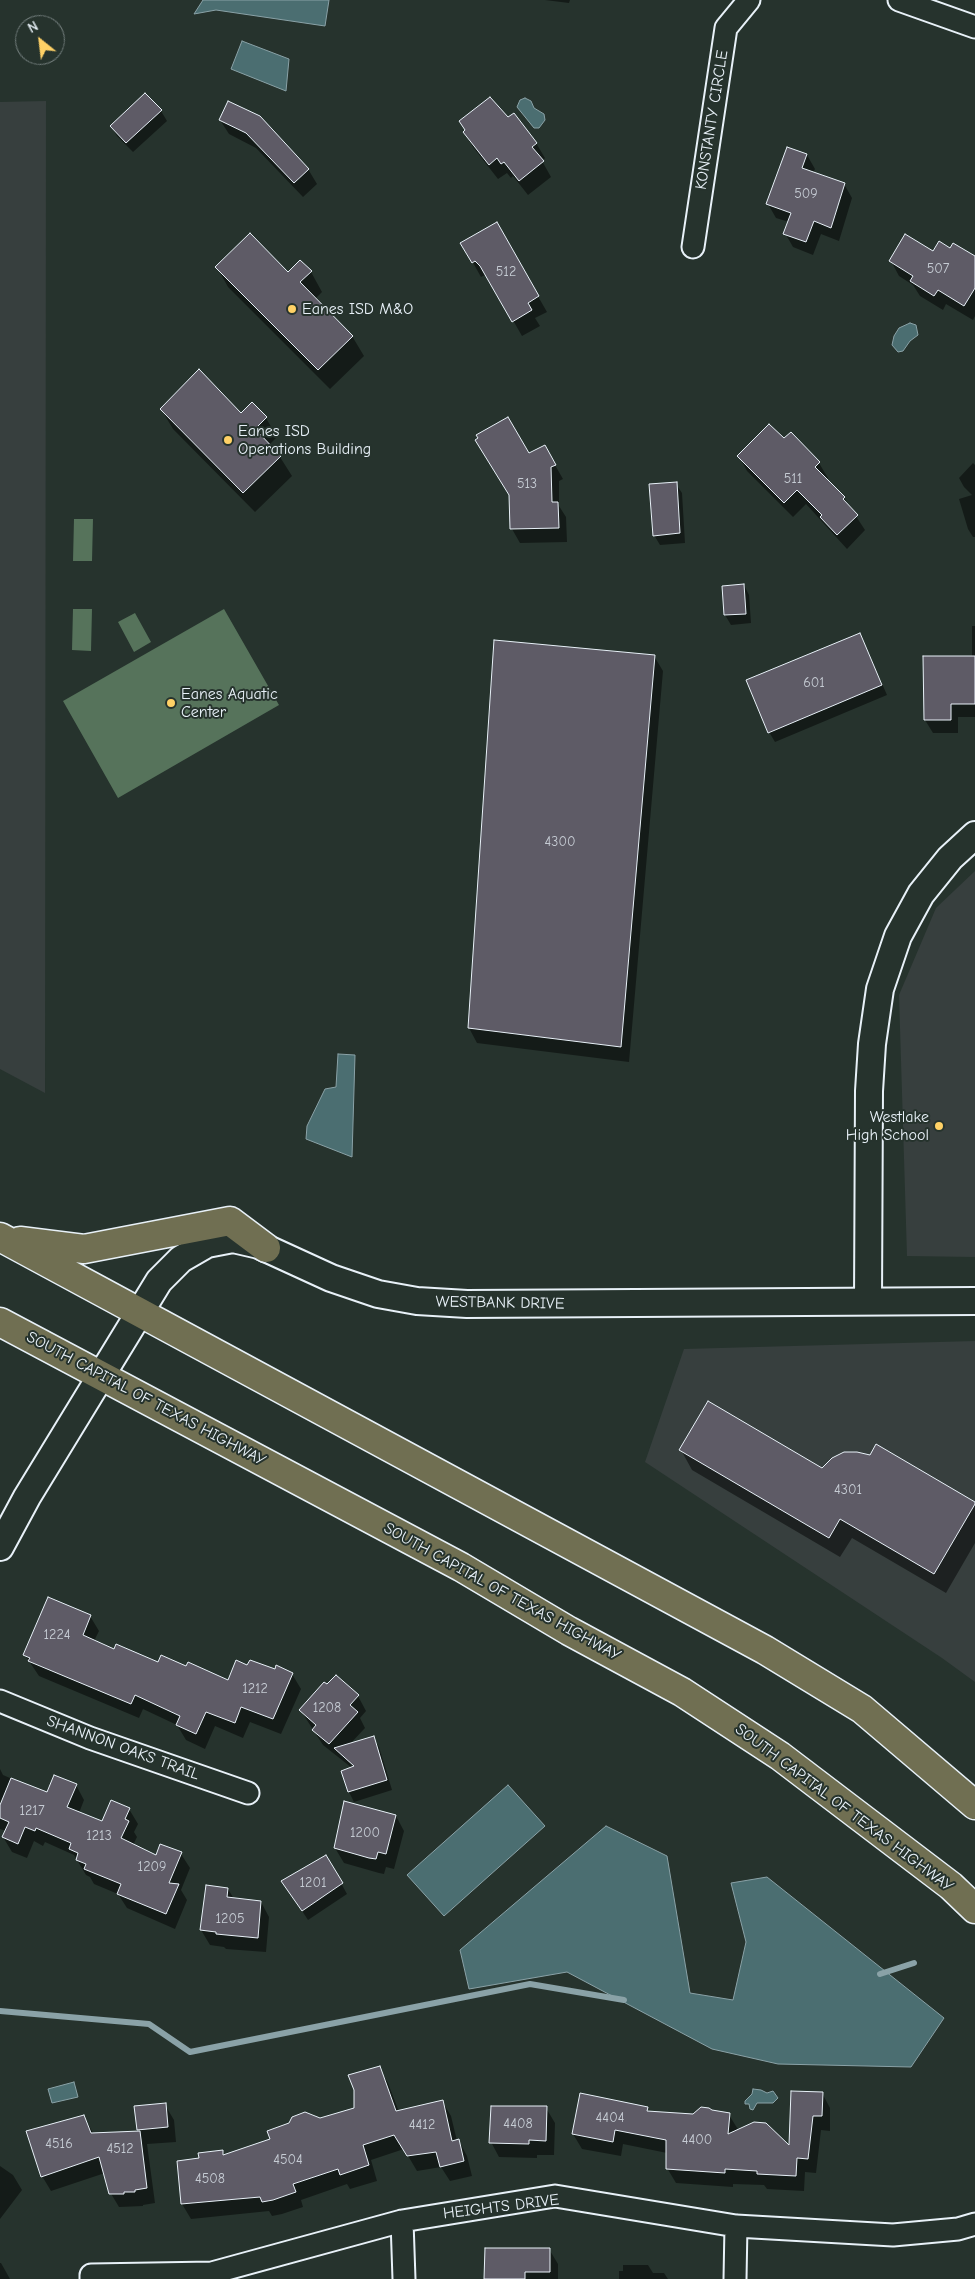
<!DOCTYPE html>
<style>
body{margin:0}
#map{position:relative;width:975px;height:2279px;overflow:hidden;background:#26332d;font-family:"Comic Neue",sans-serif}
canvas{display:block}
.north{position:absolute;left:15px;top:15px;width:50px;height:50px;box-sizing:border-box;background:#26332d;border:1px solid #747f7e;border-radius:50%;rotate:331deg;font-size:14px;font-weight:700;line-height:20px;text-align:center;color:#e8f1f8}
.north::after{content:'';display:block;margin:auto;width:18px;height:22px;background:#ffd166;clip-path:polygon(50% 0,100% 100%,50% 72%,0 100%)}
</style>
<div id="map">
<canvas width="975" height="2279"></canvas>
<div class="north">N</div>
</div>
<script>
const c = document.querySelector('canvas').getContext('2d');
c.lineJoin = 'round';
function fillPath(path, color) {
  c.fillStyle = color;
  c.fill(path, 'evenodd');
}
function shape(rows) {
  const path = new Path2D();
  for (const r of rows) {
    path.moveTo(r[0], r[1]);
    for (let i = 2; i < r.length; i += 2) path.lineTo(r[i], r[i + 1]);
  }
  return path;
}
function stroke(path, color, width, dash) {
  c.strokeStyle = color;
  c.lineWidth = width;
  c.lineCap = dash ? 'butt' : 'round';
  c.setLineDash(dash || []);
  c.stroke(path);
}
function write(font, color, halo, rows, align = 'center') {
  c.font = font + ' "Comic Neue",sans-serif';
  c.lineWidth = 4;
  c.setLineDash([]);
  c.textBaseline = 'middle';
  c.strokeStyle = halo;
  c.fillStyle = color;
  for (const [text, x, y, turn = 0] of rows) {
    c.save();
    c.translate(x, y);
    c.rotate((+turn || 0) * Math.PI / 180);
    c.textAlign = isNaN(turn) ? turn : align;
    if (halo) c.strokeText(text, 0, 0);
    c.fillText(text, 0, 0);
    c.restore();
  }
}
fillPath(shape([
 [46,101,45,1093,0,1069,0,102],
 [975,871,975,1257,907,1256,899,995,936,908],
 [975,1341,975,1682,942,1658,645,1462,684,1349]
]), '#373f3e');
fillPath(shape([
 [74,519,93,519,92,561,73,561],
 [73,609,92,609,91,651,72,650],
 [224,609,279,705,118,798,63,701],
 [135,613,151,642,134,652,118,622]
]), '#56735b');
const water = shape([
 [203,0,329,0,325,26,216,10,194,14,203,0],
 [242,41,289,59,286,91,231,69,242,41],
 [525,98,531,101,534,108,544,114,545,120,539,128,534,128,517,107,520,100,525,98],
 [910,323,916,325,918,335,910,341,903,351,898,352,892,345,894,336,899,328,910,323],
 [338,1054,355,1055,352,1157,306,1139,307,1126,325,1089,336,1087,338,1054],
 [508,1785,545,1826,444,1916,407,1875,508,1785],
 [606,1826,667,1856,690,1993,733,2000,746,1942,731,1883,767,1877,944,2018,911,2067,778,2064,712,2049,567,1972,469,1989,460,1950,606,1826],
 [74,2082,78,2097,52,2103,48,2089,74,2082],
 [753,2089,761,2090,767,2093,773,2091,778,2098,773,2103,757,2103,753,2110,750,2109,749,2104,745,2104,745,2101,752,2094,753,2089]
]);
fillPath(water, '#4b6e71');
stroke(water, '#8aa2a7', 1);
fillPath(shape([
 [545,0,570,0,569,3],
 [229,102,308,169,317,184,303,197,256,148,229,134,220,120],
 [161,111,167,121,133,152,117,136,111,126],
 [508,119,536,143,545,158,542,161,551,177,528,195,513,176,511,178,507,173,498,179,473,147,464,132],
 [807,155,815,169,813,173,844,184,852,198,839,241,821,234,813,255,793,247,785,233,789,222,776,218,768,204],
 [496,223,547,312,535,318,540,326,522,336,490,280,485,275,481,277,462,243],
 [950,250,975,257,975,316,973,320,946,304,943,310,920,296,913,285,899,276,891,261],
 [217,267,288,273,311,272,322,292,315,299,352,336,364,356,330,389,228,287],
 [161,409,266,418,277,437,269,445,280,457,292,476,255,512,173,429],
 [791,434,819,463,828,478,826,480,844,498,865,530,847,549,806,504,793,517,747,471,739,456,784,440],
 [544,446,563,479,559,481,559,506,566,517,567,542,520,543,512,529,510,495,529,455],
 [973,463,975,465,975,537,973,537,968,529,959,499,972,495,964,487,959,478],
 [676,484,682,493,685,543,660,545,654,535],
 [744,585,749,595,751,623,731,625,725,615,723,587],
 [972,626,975,626,975,717,958,717,958,733,933,733,925,720,972,657],
 [860,634,887,695,775,742,769,732],
 [654,656,663,671,629,1062,477,1043,469,1028],
 [681,1450,822,1469,975,1503,975,1543,946,1593,852,1538,840,1557,692,1470],
 [90,1616,99,1631,94,1641,115,1650,159,1664,186,1668,228,1681,248,1667,292,1674,301,1689,281,1734,250,1722,243,1738,215,1726,205,1749,186,1740,177,1725,143,1709,139,1718,39,1676,25,1655],
 [358,1696,366,1711,360,1718,365,1728,350,1744,373,1738,379,1747,392,1790,354,1802,349,1792,343,1772,352,1768,323,1745,301,1711],
 [0,1769,3,1775,47,1794,76,1785,84,1800,79,1813,103,1823,129,1809,138,1824,134,1832,137,1837,133,1845,157,1856,161,1845,181,1854,190,1868,181,1890,187,1900,175,1929,127,1908,118,1894,94,1884,90,1877,86,1875,74,1855,45,1842,43,1846,34,1841,27,1858,12,1852,3,1837,6,1831,0,1829],
 [345,1802,396,1816,404,1831,394,1869,386,1867,384,1874,379,1873,344,1863,335,1848],
 [326,1856,347,1894,308,1920,289,1891],
 [207,1886,228,1889,234,1899,261,1902,269,1917,266,1952,226,1949,224,1947,210,1945,201,1930],
 [379,2068,388,2083,399,2112,442,2101,451,2116,457,2141,459,2141,467,2156,472,2176,450,2181,441,2167,417,2171,404,2149,371,2160,377,2181,350,2189,347,2184,301,2200,303,2207,282,2214,272,2216,269,2211,191,2219,182,2204,200,2160,223,2151,225,2156,320,2120,356,2109],
 [822,2093,830,2108,830,2131,821,2130,816,2173,805,2172,804,2191,767,2189,764,2185,733,2184,733,2187,676,2183,667,2168,667,2153,623,2144,621,2156,582,2149,573,2134,647,2108,649,2112,693,2115,711,2111,729,2115,739,2131,790,2148],
 [165,2105,174,2120,176,2142,147,2144,155,2203,143,2205,143,2206,119,2207,110,2192,105,2173,51,2191,42,2176,84,2116,94,2135,140,2132,139,2129],
 [546,2108,555,2123,554,2155,537,2155,537,2158,499,2157,491,2142],
 [0,2166,13,2175,22,2190,0,2219],
 [549,2249,558,2264,558,2279,485,2279],
 [0,2263,1,2263,10,2279,0,2279],
 [623,2265,648,2265,653,2273,664,2273,668,2279,619,2279,619,2271,623,2271]
]), '#0007');
stroke(shape([
 [880,1974,914,1963],
 [0,2011,149,2024,190,2052,530,1984,624,2000]
]), '#8aa2a7', 6);
const building = shape([
 [145,93,162,110,126,143,110,126,145,93],
 [490,97,508,117,514,113,537,143,532,147,544,161,519,181,504,162,501,164,497,158,489,165,463,132,465,130,459,121,490,97],
 [228,101,260,116,309,169,294,183,246,133,219,120,228,101],
 [787,147,807,154,802,168,845,183,831,228,814,221,806,242,783,234,791,213,766,204,787,147],
 [497,222,539,296,528,303,532,310,512,322,480,266,475,261,472,263,460,243,497,222],
 [250,233,288,272,300,260,312,271,300,282,353,336,318,370,215,267,250,233],
 [905,234,933,251,939,241,950,248,953,243,975,256,975,288,964,306,938,290,934,296,910,281,913,276,889,261,905,234],
 [199,369,241,413,252,402,267,417,255,429,281,456,243,493,160,409,199,369],
 [508,417,529,453,545,445,556,465,551,467,552,502,558,502,559,528,510,529,509,495,475,440,478,438,476,435,508,417],
 [769,424,784,438,791,432,820,462,815,467,845,497,843,499,858,515,837,535,820,517,822,515,797,490,784,503,737,456,769,424],
 [677,482,680,533,653,536,649,484,677,482],
 [744,584,746,614,724,615,722,586,744,584],
 [860,633,882,685,768,733,746,680,860,633],
 [494,640,655,655,621,1047,468,1028,494,640],
 [923,656,975,656,975,704,951,704,951,720,924,720,923,656],
 [708,1401,822,1468,832,1458,844,1452,857,1452,870,1455,876,1444,975,1502,975,1504,934,1574,840,1519,829,1538,679,1450,708,1401],
 [48,1597,91,1615,83,1635,114,1649,116,1644,158,1662,161,1655,186,1666,188,1662,228,1680,236,1660,247,1665,250,1660,275,1669,276,1665,293,1673,273,1719,241,1707,235,1723,206,1712,196,1734,176,1725,180,1716,135,1695,131,1704,28,1661,30,1658,23,1655,48,1597],
 [336,1675,359,1695,350,1705,358,1712,329,1744,312,1730,316,1725,299,1710,324,1682,327,1684,336,1675],
 [374,1736,387,1780,348,1792,341,1771,354,1766,334,1748,374,1736],
 [54,1775,77,1784,67,1807,102,1821,111,1800,130,1808,125,1819,129,1821,121,1838,156,1855,160,1844,182,1852,169,1883,179,1884,166,1914,117,1894,121,1884,84,1869,86,1864,76,1860,78,1853,69,1849,71,1843,36,1828,35,1831,25,1827,18,1844,2,1837,9,1822,0,1818,0,1805,11,1778,47,1792,54,1775],
 [344,1801,396,1815,386,1854,378,1852,376,1859,369,1858,334,1848,344,1801],
 [326,1855,343,1883,302,1911,281,1881,326,1855],
 [206,1885,228,1888,227,1897,261,1901,258,1938,216,1934,216,1932,200,1930,206,1885],
 [380,2066,396,2111,443,2100,452,2141,459,2139,464,2161,440,2167,436,2152,407,2156,394,2135,363,2145,369,2165,340,2175,338,2169,293,2184,296,2192,273,2200,262,2202,260,2197,181,2204,177,2161,199,2158,198,2153,223,2150,223,2155,270,2139,267,2131,289,2123,292,2117,305,2112,320,2118,354,2108,354,2090,348,2075,380,2066],
 [791,2091,823,2092,822,2116,813,2116,808,2159,797,2158,796,2176,757,2174,757,2171,725,2169,725,2173,666,2169,666,2140,615,2130,613,2142,572,2134,580,2093,648,2107,647,2111,693,2114,701,2107,709,2108,712,2110,730,2113,728,2134,754,2122,766,2123,789,2145,791,2091],
 [166,2103,168,2127,137,2130,134,2106,166,2103],
 [491,2106,547,2106,546,2141,529,2140,529,2144,489,2143,491,2106],
 [84,2115,91,2133,140,2131,147,2188,135,2190,135,2192,124,2192,124,2194,109,2194,99,2157,41,2177,26,2131,84,2115],
 [485,2248,550,2248,550,2272,525,2272,525,2279,484,2279,485,2248]
]);
fillPath(building, '#5e5b66');
stroke(building, '#e8f1f8', 1);
const minor = shape([
 [899,0,975,27],
 [693,247,726,28,749,0],
 [0,1701,90,1738,248,1793],
 [402,2221,404,2279],
 [91,2279,91,2275,212,2273,402,2221,555,2196,736,2226,893,2235,958,2229,975,2224],
 [735,2279,736,2226]
]);
const tertiary = shape([
 [868,1301,869,1091,872,1044,880,989,898,936,921,894,950,858,975,835],
 [0,1547,27,1497,159,1281,181,1259,207,1244,233,1239,259,1245,331,1278,378,1294,417,1301,467,1304,975,1301]
]);
const trunk = shape([
 [0,1237,765,1650,862,1709,975,1805],
 [20,1241,84,1249,230,1221,266,1248],
 [0,1322,461,1567,569,1631,682,1692,780,1756,951,1886,975,1909]
]);
stroke(minor, '#e8f1f8', 25);
stroke(tertiary, '#e8f1f8', 30);
stroke(trunk, '#e8f1f8', 31);
stroke(minor, '#26332d', 21);
stroke(tertiary, '#26332d', 26);
stroke(trunk, '#706f52', 28);
for (const [x, y, r, color] of [
 [292,309,5,"#ffd166"],
 [228,440,5,"#ffd166"],
 [171,703,5,"#ffd166"],
 [939,1126,5,"#ffd166"]
]) {
  const dot = new Path2D();
  dot.arc(x, y, r, 0, 2 * Math.PI);
  c.fillStyle = color;
  c.fill(dot);
  stroke(dot, '#26332d', 2);
}
write('14px', '#c6ccd4', null, [
 ["509",806,194],
 ["507",938,269],
 ["512",506,272],
 ["511",793,479],
 ["513",527,484],
 ["601",814,683],
 ["4300",560,842],
 ["4301",848,1490],
 ["1224",57,1635],
 ["1212",255,1689],
 ["1208",327,1708],
 ["1217",32,1811],
 ["1200",365,1833],
 ["1213",99,1836],
 ["1209",152,1867],
 ["1201",313,1883],
 ["1205",230,1919],
 ["4404",610,2118],
 ["4408",518,2124],
 ["4412",422,2125],
 ["4400",697,2140],
 ["4516",59,2144],
 ["4512",120,2149],
 ["4504",288,2160],
 ["4508",210,2179]
]);
write('16px', '#e8f1f8', '#26332d', [
 ["KONSTANTY CIRCLE",712,120,-81],
 ["WESTBANK DRIVE",500,1303,1],
 ["SOUTH CAPITAL OF TEXAS HIGHWAY",146,1399,28],
 ["SOUTH CAPITAL OF TEXAS HIGHWAY",502,1592,29],
 ["SHANNON OAKS TRAIL",123,1748,20],
 ["SOUTH CAPITAL OF TEXAS HIGHWAY",844,1808,37],
 ["HEIGHTS DRIVE",501,2207,-7]
]);
write('16px', '#e8f1f8', '#26332d', [
 ["Eanes ISD M&O",302,309],
 ["Eanes ISD",238,431],
 ["Operations Building",238,449],
 ["Eanes Aquatic",181,694],
 ["Center",181,712],
 ["Westlake",929,1117,"right"],
 ["High School",929,1135,"right"]
], 'left');
</script>
